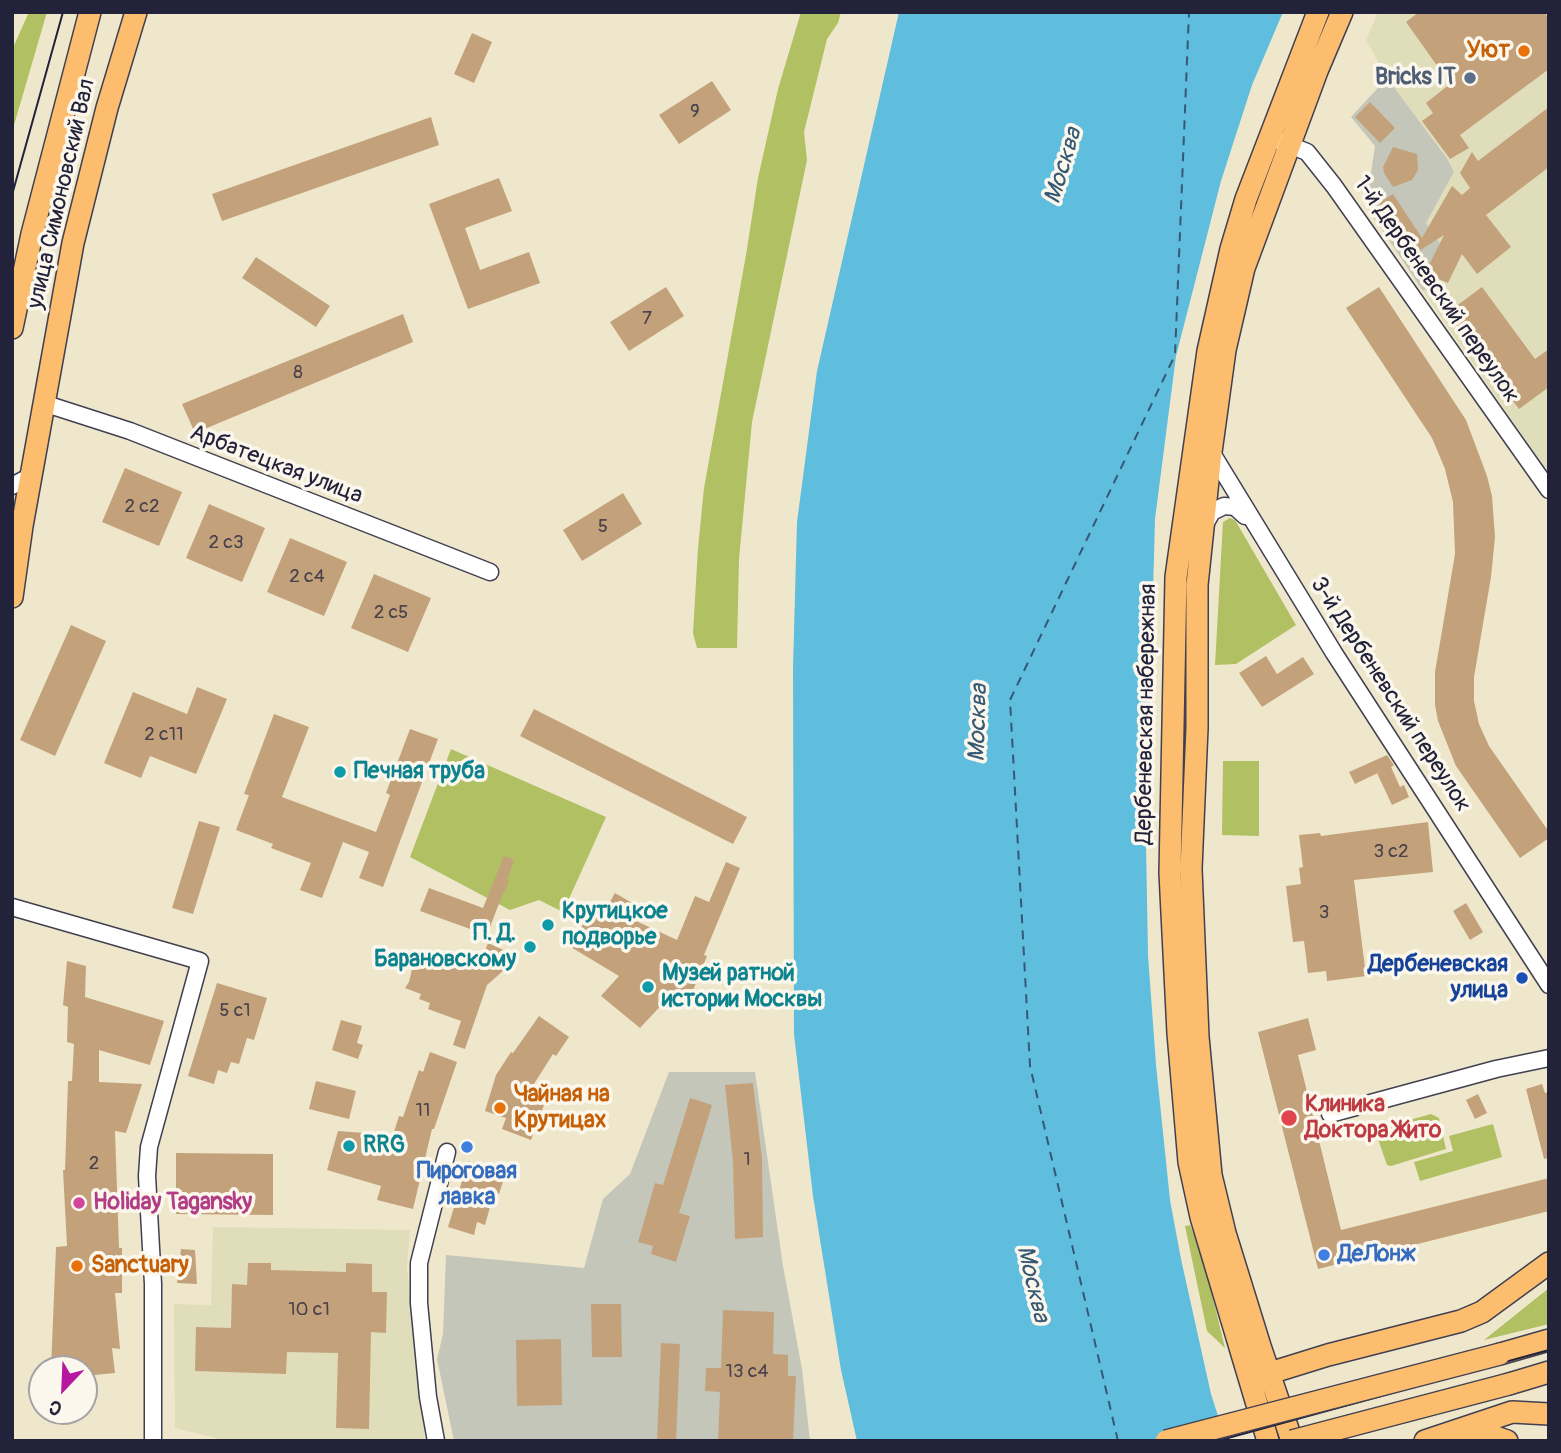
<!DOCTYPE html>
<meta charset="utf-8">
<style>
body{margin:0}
#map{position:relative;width:1561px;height:1453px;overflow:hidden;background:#efe7cb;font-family:Pangolin,sans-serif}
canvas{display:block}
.frame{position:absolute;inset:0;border:14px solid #22223b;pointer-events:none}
.north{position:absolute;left:28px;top:1355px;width:70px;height:70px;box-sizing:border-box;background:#fbf7ec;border:2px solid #a4a2a5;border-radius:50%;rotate:203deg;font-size:19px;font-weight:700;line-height:28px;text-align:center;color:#22223b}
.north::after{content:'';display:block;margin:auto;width:24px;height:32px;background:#b5179e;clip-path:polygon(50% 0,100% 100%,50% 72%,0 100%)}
</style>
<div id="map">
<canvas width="1561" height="1453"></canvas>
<div class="frame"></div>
<div class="north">С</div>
</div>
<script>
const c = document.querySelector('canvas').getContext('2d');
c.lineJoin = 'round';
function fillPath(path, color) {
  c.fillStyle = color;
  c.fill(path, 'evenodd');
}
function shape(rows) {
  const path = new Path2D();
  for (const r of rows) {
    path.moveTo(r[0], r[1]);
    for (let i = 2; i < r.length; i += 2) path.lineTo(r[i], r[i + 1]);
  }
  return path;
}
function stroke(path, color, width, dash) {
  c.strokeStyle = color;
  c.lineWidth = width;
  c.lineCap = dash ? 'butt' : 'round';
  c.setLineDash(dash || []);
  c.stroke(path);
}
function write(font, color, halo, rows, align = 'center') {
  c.font = font + ' Pangolin,sans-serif';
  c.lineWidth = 7;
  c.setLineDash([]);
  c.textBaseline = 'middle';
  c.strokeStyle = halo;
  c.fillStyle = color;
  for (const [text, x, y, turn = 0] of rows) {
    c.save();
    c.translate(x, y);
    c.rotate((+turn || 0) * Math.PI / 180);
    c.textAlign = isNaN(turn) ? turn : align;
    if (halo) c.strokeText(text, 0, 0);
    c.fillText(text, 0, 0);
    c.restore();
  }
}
fillPath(shape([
 [1378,12,1549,12,1549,474,1423,291,1456,266,1426,223,1454,172,1447,157,1387,78,1366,40],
 [213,1227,410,1230,407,1266,425,1441,228,1441,175,1428,174,1304,211,1305]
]), '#e0ddbb');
fillPath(shape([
 [1387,78,1447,158,1454,172,1426,223,1456,266,1423,291,1366,206,1375,146,1351,117],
 [669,1072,755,1072,783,1266,802,1369,810,1441,454,1441,437,1359,443,1334,446,1255,584,1268,603,1199,630,1174]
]), '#c4c6b9');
fillPath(shape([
 [29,12,47,12,12,132,12,50],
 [801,12,841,12,838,23,827,39,804,132,807,160,752,422,739,559,737,648,697,648,693,633,698,548,704,488,746,255,758,178,778,89],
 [1230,518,1235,520,1296,625,1236,664,1215,665,1223,522],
 [451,749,606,817,563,912,539,900,510,910,410,857],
 [1223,761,1259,761,1259,836,1222,835],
 [1431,1114,1439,1118,1446,1149,1391,1166,1387,1165,1377,1136,1378,1131,1381,1128],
 [1493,1124,1502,1157,1420,1181,1414,1162,1453,1151,1449,1136],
 [1190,1225,1203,1257,1225,1348,1207,1331,1185,1226],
 [1549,1288,1549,1324,1484,1340]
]), '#b0c063');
fillPath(shape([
 [899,12,1283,12,1252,85,1221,181,1176,356,1155,519,1146,844,1148,955,1156,1065,1170,1200,1181,1259,1211,1394,1226,1441,857,1441,841,1370,813,1196,794,1034,793,668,797,522,817,371]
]), '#5fbddd');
stroke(shape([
 [1118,1441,1030,1066,1010,700,1175,355,1189,12]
]), '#375874', 2, [9, 7]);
fillPath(shape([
 [1419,12,1544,12,1549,19,1549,69,1460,135,1469,148,1450,159,1422,121,1433,113,1426,103,1450,84,1406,22],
 [472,33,492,42,474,83,454,74],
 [712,81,731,110,679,144,659,115],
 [1370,102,1395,128,1380,143,1355,117],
 [1549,107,1549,167,1486,215,1511,247,1477,274,1462,254,1448,283,1425,273,1444,235,1411,256,1413,253,1379,203,1393,194,1422,238,1452,186,1462,195,1470,188,1460,173,1472,152,1478,161],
 [431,117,439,145,222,221,212,194],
 [1393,147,1417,154,1418,170,1412,180,1393,187,1384,173,1383,167],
 [499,178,512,211,465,228,480,270,529,252,540,283,468,309,429,204],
 [256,257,330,306,316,327,242,278],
 [666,287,684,316,629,351,610,322],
 [1379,287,1466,420,1487,476,1492,496,1495,537,1491,577,1474,677,1474,701,1479,724,1489,746,1549,832,1549,838,1520,858,1456,766,1438,721,1435,705,1435,672,1455,554,1453,502,1445,469,1432,438,1346,308],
 [1482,287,1535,359,1549,349,1549,387,1519,409,1447,313],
 [403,314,413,342,195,433,182,404],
 [125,468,182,492,159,546,102,522],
 [623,493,642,524,582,561,563,530],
 [209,504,265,528,242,582,186,558],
 [290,538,347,562,324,616,267,592],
 [374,574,431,598,408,652,351,628],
 [71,625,106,641,55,756,20,740],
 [1266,656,1277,674,1303,657,1314,674,1262,707,1239,673],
 [197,687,227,699,196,774,150,756,141,778,104,763,133,692,187,714],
 [534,709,747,817,733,844,520,736],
 [274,714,309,727,282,797,376,832,390,795,386,793,410,729,438,739,383,887,359,878,369,852,343,842,322,898,300,890,311,863,271,848,273,844,236,830,249,795,244,794],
 [1387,755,1394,765,1391,767,1400,787,1404,785,1409,797,1392,805,1377,773,1382,771,1355,784,1349,772],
 [199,821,220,827,193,914,172,908],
 [1428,822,1433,872,1354,880,1366,976,1327,981,1326,971,1308,973,1304,941,1293,942,1286,886,1301,884,1299,868,1303,867,1299,835,1320,833,1321,836],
 [504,856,514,860,507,880,509,881,504,894,503,893,487,935,420,911,429,888,483,908],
 [726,862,740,868,704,955,707,956,687,1005,669,997,640,1028,601,996,619,976,569,946,570,944,595,906,604,912,615,893,639,907,632,919,677,940,695,896,709,902],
 [1466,903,1483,932,1470,940,1453,911],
 [488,943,519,957,487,985,465,1049,453,1045,461,1021,428,1009,430,1003,419,999,421,994,405,988,409,982,414,960,431,966,433,960,445,964,448,955,479,967],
 [67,961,86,966,85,997,164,1021,150,1065,99,1050,99,1082,142,1084,126,1133,115,1131,119,1248,122,1248,122,1293,115,1293,120,1349,112,1348,115,1373,84,1376,84,1369,51,1369,56,1247,67,1246,63,1170,65,1170,68,1081,72,1081,74,1044,67,1042,68,1007,63,1005],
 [217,983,267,998,254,1040,247,1038,239,1064,231,1062,227,1073,218,1070,214,1084,188,1076],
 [539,1016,569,1037,556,1056,553,1054,525,1098,544,1105,531,1140,502,1129,506,1118,485,1111,496,1075,511,1052,513,1053],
 [1308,1018,1316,1050,1298,1055,1341,1230,1549,1178,1549,1211,1318,1269,1258,1032],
 [341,1020,362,1026,357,1043,363,1045,358,1059,332,1050],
 [430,1052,457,1062,434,1129,432,1129,413,1209,377,1200,381,1186,327,1170,338,1131,393,1135,399,1116,403,1117,419,1070,423,1072],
 [316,1081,356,1091,349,1119,309,1109],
 [753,1083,762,1159,763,1237,735,1239,733,1162,725,1085],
 [1542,1084,1545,1093,1549,1092,1549,1158,1544,1159,1526,1089],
 [1478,1094,1487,1113,1475,1119,1466,1100],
 [690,1098,712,1105,679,1213,690,1216,676,1262,651,1254,653,1246,638,1242,655,1183,663,1185],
 [176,1153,273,1154,273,1215,176,1214],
 [468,1161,506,1172,499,1194,494,1193,485,1225,477,1222,474,1235,448,1227],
 [181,1249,195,1250,197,1284,177,1283],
 [248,1263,271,1263,271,1270,346,1272,346,1263,372,1264,372,1292,387,1292,386,1333,371,1332,369,1429,336,1428,338,1353,287,1352,286,1374,195,1371,196,1327,231,1328,232,1284,247,1285],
 [591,1304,621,1304,622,1357,592,1357],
 [723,1310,774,1312,773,1354,788,1355,788,1376,796,1376,793,1441,718,1441,720,1392,705,1391,706,1368,721,1368],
 [561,1339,562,1405,517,1406,516,1340],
 [661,1343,680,1344,676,1441,657,1441]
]), '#c3a27b');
const minor = shape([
 [1279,141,1307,152,1334,186,1549,490],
 [43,403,130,431,490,572],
 [1210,450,1334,653,1549,985],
 [12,486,27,478,32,468],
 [1204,526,1212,512,1224,506,1235,507,1245,516],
 [12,907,200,961,149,1147,147,1176,153,1284,153,1441],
 [1330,1114,1496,1069,1549,1058],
 [436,1441,428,1397,419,1303,419,1263,447,1152]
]);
const major = shape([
 [12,328,32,234,90,12],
 [12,597,22,526,73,243,107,108,136,12],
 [1500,1354,1549,1340],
 [1257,1377,1328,1355,1461,1321,1482,1312,1549,1263],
 [1509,1384,1549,1372],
 [1443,1435,1512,1412,1549,1414],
 [1268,1441,1201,1217,1189,1162,1178,1033,1170,873,1176,577,1208,351,1231,249,1246,199,1318,12],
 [1292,1441,1260,1346,1225,1233,1211,1175,1198,1037,1191,869,1197,728,1197,585,1211,452,1225,350,1244,268,1317,71,1342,12],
 [1425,1441,1443,1435,1466,1433,1490,1435,1507,1441]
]);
stroke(minor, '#414051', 19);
stroke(major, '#414051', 24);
stroke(minor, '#fff', 16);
stroke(major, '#fcbd6e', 21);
stroke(shape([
 [12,195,63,12],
 [1217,1441,1549,1350]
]), '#22223b', 2);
const majorBridge = shape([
 [1166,1441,1500,1354],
 [1292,1441,1509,1384]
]);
stroke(majorBridge, '#414051', 24, []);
stroke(majorBridge, '#fcbd6e', 21);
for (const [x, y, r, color] of [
 [1524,51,7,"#e8710a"],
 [1470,78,7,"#5c6f8a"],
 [340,772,7,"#0f9aa8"],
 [548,925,7,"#0f9aa8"],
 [530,947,7,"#0f9aa8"],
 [1522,978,7,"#1a4fb4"],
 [648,987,7,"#0f9aa8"],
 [500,1108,7,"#e8710a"],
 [1289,1118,9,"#e0444e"],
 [349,1146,7,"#0f9aa8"],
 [467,1147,7,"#3f7fe0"],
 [79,1203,7,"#d1479c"],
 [1324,1255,7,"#3f7fe0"],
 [77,1266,7,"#e8710a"]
]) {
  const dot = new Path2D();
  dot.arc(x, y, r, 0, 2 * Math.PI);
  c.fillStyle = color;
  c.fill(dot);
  stroke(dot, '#fbf7ec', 2.5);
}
write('19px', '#4a424b', null, [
 ["9",695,112],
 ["7",647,319],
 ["8",298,373],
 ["2 c2",142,507],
 ["5",603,527],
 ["2 c3",226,543],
 ["2 c4",307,577],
 ["2 c5",391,613],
 ["2 с11",164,735],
 ["3 с2",1391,852],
 ["3",1324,913],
 ["5 с1",235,1011],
 ["11",423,1111],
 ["1",747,1160],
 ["2",94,1164],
 ["10 с1",309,1310],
 ["13 с4",747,1372]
]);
write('bold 23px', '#c56008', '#fbf7ec', [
 ["Уют",1510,51,"right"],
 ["Чайная на",514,1095],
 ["Крутицах",514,1121],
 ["Sanctuary",91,1266]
], 'left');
write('bold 23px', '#4e5e75', '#fbf7ec', [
 ["Bricks IT",1456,78]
], 'right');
write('23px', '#22223b', '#fbf7ec', [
 ["улица Симоновский Вал",62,194,-77],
 ["1-й Дербеневский переулок",1436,290,55],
 ["Арбатецкая улица",276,465,21],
 ["3-й Дербеневский переулок",1390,695,57],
 ["Дербеневская набережная",1147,714,-89]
]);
write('bold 23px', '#0d838f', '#fbf7ec', [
 ["Печная труба",354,772],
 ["Крутицкое",562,912],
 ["подворье",562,938],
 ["П. Д.",516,934,"right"],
 ["Барановскому",516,960,"right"],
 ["Музей ратной",662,974],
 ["истории Москвы",662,1000],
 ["RRG",363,1146]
], 'left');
write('bold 23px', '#164399', '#fbf7ec', [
 ["Дербеневская",1508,965],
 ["улица",1508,991]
], 'right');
write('bold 23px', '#be3a42', '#fbf7ec', [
 ["Клиника",1305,1105],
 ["Доктора Жито",1305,1131]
], 'left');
write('bold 23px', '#366cbe', '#fbf7ec', [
 ["Пироговая",467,1172],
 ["лавка",467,1198],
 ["ДеЛонж",1338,1255,"left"]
]);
write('bold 23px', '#b23c85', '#fbf7ec', [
 ["Holiday Tagansky",93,1203]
], 'left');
write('italic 24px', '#375874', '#fbf7ec', [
 ["Москва",1064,166,-73],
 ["Москва",979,723,-88],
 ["Москва",1032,1284,77]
]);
</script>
